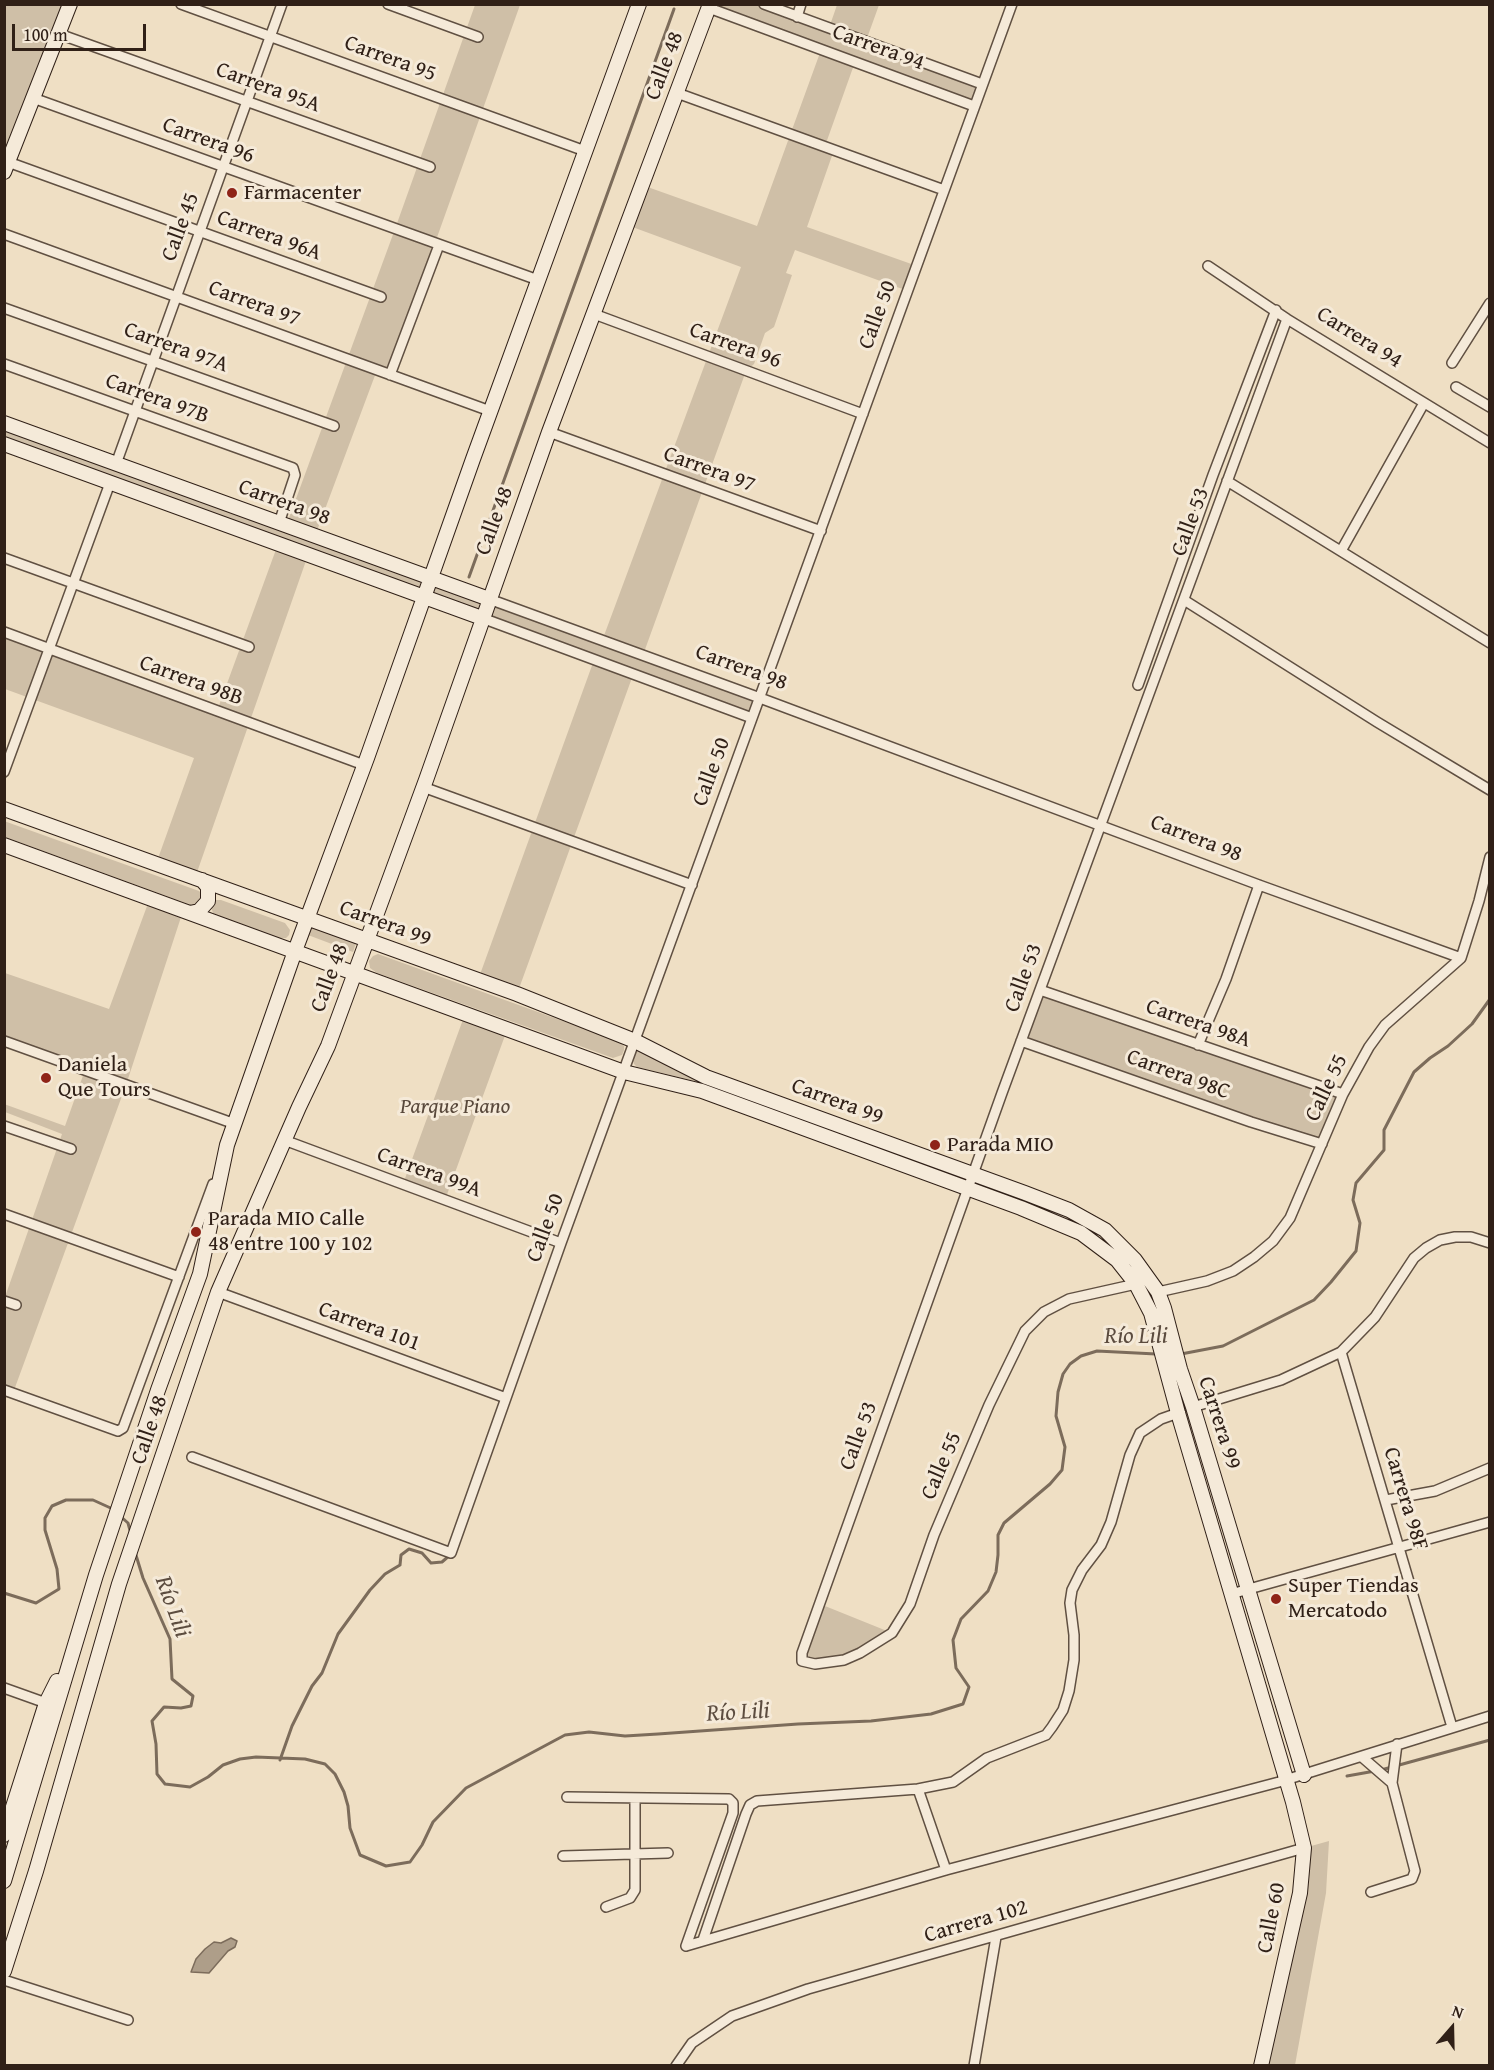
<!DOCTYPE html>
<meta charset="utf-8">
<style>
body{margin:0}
#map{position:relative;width:1494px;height:2070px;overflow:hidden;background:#efdfc4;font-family:"Gentium Book Plus",serif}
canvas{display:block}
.frame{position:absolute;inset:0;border:6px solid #302017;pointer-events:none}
.north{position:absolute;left:1422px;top:1998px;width:60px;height:60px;-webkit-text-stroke:4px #f5ead9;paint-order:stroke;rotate:20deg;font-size:16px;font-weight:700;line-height:24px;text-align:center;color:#302017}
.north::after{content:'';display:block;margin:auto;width:21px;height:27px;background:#302017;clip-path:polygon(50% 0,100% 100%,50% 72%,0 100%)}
.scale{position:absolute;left:12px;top:24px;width:134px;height:27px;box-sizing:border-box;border:3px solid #302017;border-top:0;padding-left:8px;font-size:18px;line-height:21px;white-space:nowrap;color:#302017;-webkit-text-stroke:4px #f5ead9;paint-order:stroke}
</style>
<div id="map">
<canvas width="1494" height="2070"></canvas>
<div class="frame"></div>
<div class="north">N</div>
<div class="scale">100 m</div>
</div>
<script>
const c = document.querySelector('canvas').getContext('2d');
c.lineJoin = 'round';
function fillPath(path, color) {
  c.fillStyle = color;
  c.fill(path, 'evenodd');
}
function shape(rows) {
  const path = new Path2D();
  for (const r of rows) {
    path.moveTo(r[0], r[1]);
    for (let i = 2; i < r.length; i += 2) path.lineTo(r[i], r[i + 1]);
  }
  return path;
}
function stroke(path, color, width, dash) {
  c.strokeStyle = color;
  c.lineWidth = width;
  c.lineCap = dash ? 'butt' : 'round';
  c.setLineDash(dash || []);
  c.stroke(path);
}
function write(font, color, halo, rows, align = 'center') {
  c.font = font + ' "Gentium Book Plus",serif';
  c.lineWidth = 6;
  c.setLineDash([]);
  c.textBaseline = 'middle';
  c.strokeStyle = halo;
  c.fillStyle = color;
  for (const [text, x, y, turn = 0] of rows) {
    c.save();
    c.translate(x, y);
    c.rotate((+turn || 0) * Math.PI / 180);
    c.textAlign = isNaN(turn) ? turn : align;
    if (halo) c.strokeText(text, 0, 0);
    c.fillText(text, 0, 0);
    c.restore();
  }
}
fillPath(shape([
 [5,5,70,5,5,172],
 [475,5,520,5,435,243,390,375,377,370,315,536,602,641,741,267,627,225,642,185,757,226,821,50,700,5,764,5,829,28,837,5,879,5,866,41,982,84,974,106,855,62,825,146,834,150,807,227,917,266,908,291,795,250,786,273,792,275,774,327,765,333,754,364,746,371,643,655,760,698,752,718,633,675,517,994,478,980,594,660,308,555,195,878,156,864,194,758,5,689,5,632,217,711,278,544,5,444,4,423,286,526,395,229],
 [4,821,199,891,202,894,203,902,194,906,5,837],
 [150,898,183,911,126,1085,13,1393,5,1390,5,1297,62,1134,5,1112,4,1104,65,1126,85,1070,5,1041,5,973,109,1009],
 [215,900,221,900,285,923,290,930,289,935,286,938,279,938,217,915,213,913,211,907],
 [311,927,356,943,353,952,308,935],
 [378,954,618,1041,624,1046,624,1050,622,1055,613,1058,377,973,370,968,369,961,373,956],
 [1040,990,1343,1094,1322,1144,1021,1041],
 [465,1014,507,1030,445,1200,403,1184],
 [637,1051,641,1051,700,1080,699,1082,637,1067,634,1064,632,1057],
 [820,1604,892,1633,860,1653,805,1663,802,1653],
 [1329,1841,1326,1893,1295,2065,1261,2066,1304,1848]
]), '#cfbfa7');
const water = shape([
 [231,1938,237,1941,235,1947,228,1951,209,1973,191,1972,196,1959,205,1949,214,1942,221,1943,231,1938]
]);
fillPath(water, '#ae9e89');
stroke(water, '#7c6c5b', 1.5);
stroke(shape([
 [469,577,674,9],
 [1181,1354,1223,1346,1314,1300,1331,1282,1356,1251,1360,1223,1353,1200,1356,1183,1384,1150,1384,1130,1414,1072,1430,1058,1448,1046,1472,1024,1490,999],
 [119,1515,128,1523,131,1534],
 [135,1552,143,1578,170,1639,172,1679,193,1696,191,1706,181,1708,164,1707,152,1721,156,1744,157,1774,165,1784,190,1787,208,1777,223,1765,240,1759,256,1757,305,1759,325,1764,335,1774,344,1792,348,1806,350,1828,360,1855,386,1866,410,1862,422,1845,433,1822,466,1788,565,1735,589,1732,625,1736,658,1734,798,1724,871,1721,931,1714,963,1704,969,1687,956,1668,953,1640,961,1619,988,1591,996,1572,998,1555,998,1535,1004,1523,1050,1484,1062,1470,1065,1447,1056,1416,1058,1392,1063,1374,1070,1364,1081,1356,1097,1351,1156,1354],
 [4,1593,36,1603,59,1589,57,1569,45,1530,45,1518,52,1506,66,1500,93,1500,115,1510],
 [280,1760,292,1726,312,1686,322,1673,338,1634,370,1590,385,1574,400,1565,401,1555,409,1549,422,1553,431,1563,442,1562,450,1555],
 [1381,1770,1490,1740],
 [1347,1776,1375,1771]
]), '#7c6c5b', 3);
const street = shape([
 [181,4,585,151],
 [388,4,478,37],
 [764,4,982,84],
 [709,8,974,106],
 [797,17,801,4],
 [59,34,430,167],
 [677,93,944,190],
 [33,98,538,280],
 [8,162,381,297],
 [4,234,490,411],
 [1208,266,1287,319,1490,443],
 [4,308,334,426],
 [594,314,863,414],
 [1452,363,1490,303],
 [4,364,293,468,295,475,279,523],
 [390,375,439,245],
 [1456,387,1490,407],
 [549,432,821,531],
 [116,464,282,4],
 [1227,481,1490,643],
 [1341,551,1424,403],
 [4,558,249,647],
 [489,599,760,698,1259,885,1461,958],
 [1184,600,1377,722,1490,790],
 [482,618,752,718],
 [4,632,364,765],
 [1138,685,1213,475,1276,310],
 [4,772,110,483],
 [423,787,692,885],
 [1040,990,1343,1094],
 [4,1041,235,1124],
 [1021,1041,1251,1122,1322,1144],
 [1198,1045,1226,979,1259,885],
 [4,1126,71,1149],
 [284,1140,561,1243],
 [4,1214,179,1277],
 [1136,1284,1069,1299,1044,1312,1025,1331,989,1405,934,1535,910,1604,892,1633,860,1653,844,1660,815,1664,802,1661,802,1653,1002,1093,1287,319],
 [218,1292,506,1398],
 [1158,1292,1207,1281,1233,1271,1254,1257,1273,1241,1290,1218,1343,1094,1369,1047,1385,1025,1461,958,1479,901,1490,857],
 [4,1301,16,1305],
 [1341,1352,1452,1727],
 [4,1390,118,1431,123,1428,213,1184],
 [1193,1407,1281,1380,1341,1352,1375,1317,1414,1258,1426,1248,1440,1240,1455,1237,1471,1237,1490,1243],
 [192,1457,451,1553,561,1243,1012,4],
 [1386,1500,1435,1491,1490,1468],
 [1231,1594,1490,1522],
 [4,1688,46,1703],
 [1362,1757,1392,1783],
 [918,1789,953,1782,987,1758,1046,1735,1052,1727,1063,1710,1069,1691,1074,1660,1074,1635,1070,1603,1072,1590,1082,1570,1101,1545,1111,1522,1130,1455,1140,1433,1161,1419,1178,1413],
 [567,1797,729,1799,733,1803,733,1813,686,1946],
 [563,1856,668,1853],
 [1371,1892,1412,1879,1415,1871,1392,1783,1397,1744],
 [606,1907,630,1898,635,1890,635,1798],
 [703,1940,746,1814,750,1805,757,1801,918,1789,946,1870],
 [686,1946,946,1870,1279,1782,1490,1716],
 [4,1980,128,2020],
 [676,2066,692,2043,732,2016,808,1989,1304,1848],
 [974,2066,996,1937]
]);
const secondary = shape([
 [4,172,70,4],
 [4,423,489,599],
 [4,444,482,618],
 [4,809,517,994,635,1041,706,1077,1025,1193,1069,1210,1105,1230,1135,1260,1158,1292,1164,1308,1180,1369,1193,1407,1304,1775],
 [4,845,624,1072,702,1091,1021,1208,1081,1233,1117,1260,1136,1284,1151,1313,1178,1413,1293,1802,1304,1848,1300,1893,1261,2066],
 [190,913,199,911,208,901,208,887,202,880],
 [4,1835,46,1703,57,1681],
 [4,1881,96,1575,158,1390,200,1274,227,1145,295,951,367,758,473,459,639,4],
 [4,1971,36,1871,119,1584,218,1292,299,1107,328,1046,426,780,549,432,710,4]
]);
stroke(street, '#605042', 12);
stroke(secondary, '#302017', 16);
stroke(street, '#f5ead9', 9);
stroke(secondary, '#f5ead9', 14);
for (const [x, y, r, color] of [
 [232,193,6,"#8f2418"],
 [46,1078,6,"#8f2418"],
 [935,1145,6,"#8f2418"],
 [196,1232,6,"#8f2418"],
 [1276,1599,6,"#8f2418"]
]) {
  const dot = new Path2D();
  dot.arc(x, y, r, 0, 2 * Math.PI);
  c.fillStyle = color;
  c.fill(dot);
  stroke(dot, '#f5ead9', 2);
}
write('22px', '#302017', '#f5ead9', [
 ["Carrera 94",878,48,20],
 ["Carrera 95",390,59,20],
 ["Calle 48",665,66,-69],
 ["Carrera 95A",268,88,20],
 ["Carrera 96",208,141,20],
 ["Calle 45",181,227,-70],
 ["Carrera 96A",269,236,20],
 ["Carrera 97",254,304,20],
 ["Calle 50",878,315,-70],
 ["Carrera 94",1359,338,32],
 ["Carrera 96",735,346,20],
 ["Carrera 97A",176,348,20],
 ["Carrera 97B",157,399,20],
 ["Carrera 97",709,470,20],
 ["Carrera 98",284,503,20],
 ["Calle 48",495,521,-70],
 ["Calle 53",1191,522,-70],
 ["Carrera 98",741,668,20],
 ["Carrera 98B",191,681,20],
 ["Calle 50",712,772,-70],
 ["Carrera 98",1196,839,21],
 ["Carrera 99",385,924,20],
 ["Calle 48",330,978,-70],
 ["Calle 53",1024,978,-70],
 ["Carrera 98A",1198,1024,19],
 ["Carrera 98C",1178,1075,20],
 ["Calle 55",1327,1088,-65],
 ["Carrera 99",837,1102,20],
 ["Carrera 99A",429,1173,20],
 ["Calle 50",546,1228,-70],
 ["Carrera 101",369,1327,20],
 ["Carrera 99",1219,1423,72],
 ["Calle 48",150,1430,-71],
 ["Calle 53",859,1436,-70],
 ["Calle 55",942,1466,-67],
 ["Carrera 98F",1405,1499,73],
 ["Calle 60",1272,1918,-79],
 ["Carrera 102",976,1922,-16]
]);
write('22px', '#302017', '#f5ead9', [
 ["Farmacenter",244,193],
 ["Daniela",58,1065],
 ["Que Tours",58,1090],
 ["Parada MIO",947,1145],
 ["Parada MIO Calle",208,1219],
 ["48 entre 100 y 102",208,1244],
 ["Super Tiendas",1288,1586],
 ["Mercatodo",1288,1611]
], 'left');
write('italic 22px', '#58483b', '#f5ead9', [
 ["Parque Piano",455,1107]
]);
write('italic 24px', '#5c4c3f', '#f5ead9', [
 ["Río Lili",1136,1337],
 ["Río Lili",172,1607,70],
 ["Río Lili",738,1713,-3]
]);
</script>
